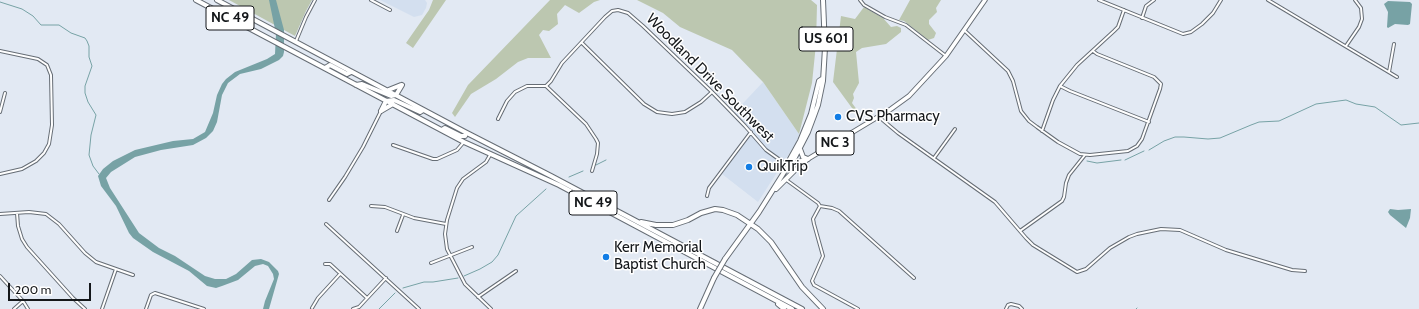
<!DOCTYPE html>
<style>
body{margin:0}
#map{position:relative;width:1419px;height:309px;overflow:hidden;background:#e2e9f3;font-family:Cabin,sans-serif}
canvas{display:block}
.scale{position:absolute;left:8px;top:283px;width:83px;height:18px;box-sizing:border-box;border:2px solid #14171a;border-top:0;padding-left:5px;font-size:12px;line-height:14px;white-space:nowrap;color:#14171a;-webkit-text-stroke:3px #fff;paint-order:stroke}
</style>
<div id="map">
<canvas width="1419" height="309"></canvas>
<div class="scale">200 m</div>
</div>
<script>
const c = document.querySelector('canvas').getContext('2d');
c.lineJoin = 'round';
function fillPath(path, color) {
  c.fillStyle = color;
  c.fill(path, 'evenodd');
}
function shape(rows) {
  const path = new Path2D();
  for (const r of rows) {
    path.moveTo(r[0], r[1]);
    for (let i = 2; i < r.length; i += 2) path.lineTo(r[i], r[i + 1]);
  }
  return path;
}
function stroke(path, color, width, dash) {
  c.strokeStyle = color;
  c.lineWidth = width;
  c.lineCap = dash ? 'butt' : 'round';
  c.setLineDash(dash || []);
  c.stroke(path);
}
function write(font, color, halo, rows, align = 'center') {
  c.font = font + ' Cabin,sans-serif';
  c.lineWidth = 3;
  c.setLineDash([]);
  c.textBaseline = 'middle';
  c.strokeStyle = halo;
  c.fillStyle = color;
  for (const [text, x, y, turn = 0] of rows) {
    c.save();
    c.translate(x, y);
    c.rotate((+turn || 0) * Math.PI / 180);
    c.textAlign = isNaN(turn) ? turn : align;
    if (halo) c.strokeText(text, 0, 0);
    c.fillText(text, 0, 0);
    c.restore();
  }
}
fillPath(shape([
 [380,0,425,0,427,3,426,8,422,15,414,17],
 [763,82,799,134,796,143,758,202,722,174,751,134,732,115]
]), '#d3dfef');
fillPath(shape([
 [229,0,312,0,306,11,295,36],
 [433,0,446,0,413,48,406,43,429,10],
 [550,0,600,0,594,2,579,13,565,5,557,14,558,24,549,31,543,30,539,35,551,58,528,58,518,62,496,79,471,94,455,117,452,113,468,85],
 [637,0,811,0,817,5,816,44,812,83,799,134,763,82,732,50,680,27,663,13],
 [910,0,941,0,936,8,937,12,929,20,929,24,936,33,934,38,928,40,904,21,899,20],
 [864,7,883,18,891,27,897,26,901,28,901,32,886,44,862,48,856,52,859,83,853,94,854,98,852,103,863,118,860,119,833,82,841,16,855,19]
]), '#bcc7b0');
fillPath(shape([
 [269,0,276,0,284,30,284,52,283,56,279,60,261,69,240,74,228,83,222,95,217,122,213,131,206,138,193,145,161,150,135,157,111,172,106,178,110,188,139,233,159,248,175,256,205,276,215,279,226,279,236,274,252,260,261,259,269,262,278,271,279,274,269,309,263,309,265,301,274,279,273,274,268,266,263,264,255,266,238,280,222,286,216,288,207,286,189,271,153,252,133,238,129,233,116,206,101,186,98,176,103,169,113,161,135,150,173,141,193,139,205,132,213,113,217,95,222,84,226,79,235,72,267,59,275,54,276,34],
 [1388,1,1410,2,1412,4,1410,24,1408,25,1395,24,1388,28,1387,27,1388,12,1384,4],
 [1390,209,1398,210,1411,209,1410,218,1406,228,1390,215,1388,212]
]), '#77a2a5');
stroke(shape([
 [0,2,22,9,33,16,41,25,59,25,71,33,85,38,87,41,89,46,89,57,92,66,85,86,85,93,88,102,96,115,91,135,89,155,93,166,99,174],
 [1149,150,1164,141,1175,137,1184,137,1208,139,1220,138,1251,125,1259,122,1279,121,1316,104,1346,100,1356,104,1375,107,1401,125,1419,123],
 [1125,160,1144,151],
 [1087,161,1097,163,1121,160],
 [596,165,606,160],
 [569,177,583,171],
 [464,276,480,269,492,262,498,255,516,216,546,189],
 [403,288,424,282,433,282,458,278],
 [379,309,395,293],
 [1136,309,1137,308]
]), '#77a2a5', 1);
const street = shape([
 [371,0,390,10],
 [860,0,864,5,885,17,906,25,946,56],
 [1099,0,1183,34,1191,32,1202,24,1213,13,1221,0],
 [1268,0,1397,77],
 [1142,18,1146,6,1154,0],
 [964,30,1008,71,1013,81,1021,111,1029,121,1037,127,1058,142,1080,154,1090,155,1128,151,1137,146,1142,139,1160,89,1161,84,1154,77,1097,54,1093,51],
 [296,41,306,17,315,0],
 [582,43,644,104,657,112,672,114,685,112,701,102,712,92],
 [1346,46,1359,27,1362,19,1361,8,1355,0],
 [0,51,38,59,47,65,51,75,52,125,49,144,44,153,36,161,22,169,0,174],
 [1389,72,1394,44],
 [546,86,586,124,596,139,598,143,597,154,592,171],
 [1060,86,1070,91,1149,122],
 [0,112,5,93],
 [879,117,898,133,995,202,1026,238,1033,245,1077,272,1086,269,1110,248,1129,237,1137,234,1161,229,1180,230,1226,250,1292,270,1305,271],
 [498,119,507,101,515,92,527,86,546,86,551,81,562,63,605,17,612,11,618,10,628,13,643,26,712,92,745,126,766,150,787,165],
 [1042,131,1053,100,1060,86,1077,65,1114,31,1118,27,1124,10],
 [393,145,433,159,437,159,457,150,463,143],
 [490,155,486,162,463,179,457,188,447,220,445,234,447,249,465,284,491,309],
 [934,158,955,129],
 [785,179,818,203,820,206,813,219,814,224,823,256,812,281,814,285,858,309],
 [707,196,709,188,751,132],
 [329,200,345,177,363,147,381,111],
 [371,206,385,207,414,218,446,224],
 [820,206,832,208,839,211,914,278],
 [17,213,18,226,22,239,27,247,73,298,85,309],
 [0,214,29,212,46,214,59,224,85,253,96,262,133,275],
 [326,224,419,309],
 [397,231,403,215],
 [1020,231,1062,201,1064,197,1066,183,1069,175,1085,155],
 [431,263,472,247],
 [325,264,330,264,367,298],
 [0,276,23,301,28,309],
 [478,297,516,271],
 [312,308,318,298,340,274],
 [14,309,23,301],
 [102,309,116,269],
 [146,309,151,295,155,293,204,309],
 [353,309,359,307,386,278],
 [1006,309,1008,305,1011,304,1019,306,1022,309]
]);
const primary = shape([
 [790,165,806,159],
 [788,166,794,171,808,159,891,109,909,96,946,56,985,0]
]);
const highway = shape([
 [196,0,464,142,559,185,792,309],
 [217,0,465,132,551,176,802,309],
 [325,68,330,65,347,74,351,72],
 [356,85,362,84,391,96,396,95,402,85],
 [386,91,401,85],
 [381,111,386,101,394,100,420,112,423,110],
 [381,111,393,104],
 [442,130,445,128,461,136,465,136,466,133],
 [800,149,803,157,808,159],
 [788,165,790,159,800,141,811,114,819,81,822,79],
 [776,189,794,171],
 [641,222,656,225,673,225,688,220,701,213,715,209,723,210,737,215,758,229,771,242,802,287,823,309],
 [725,259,759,212,788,166,793,161,808,132,814,116,818,105,823,81,825,48,823,0],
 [778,304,784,309],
 [700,309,714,278]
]);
stroke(street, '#666d75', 4);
stroke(primary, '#666d75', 5.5);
stroke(highway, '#666d75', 6);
stroke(street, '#fff', 2);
stroke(primary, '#fff', 3.5);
stroke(highway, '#fff', 4);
const highwayBridge = shape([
 [714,278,725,259]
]);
stroke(highwayBridge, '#666d75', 6, []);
stroke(highwayBridge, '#fff', 4);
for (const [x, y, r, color] of [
 [838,117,4,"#127de5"],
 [749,167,4,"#127de5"],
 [606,257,4,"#127de5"]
]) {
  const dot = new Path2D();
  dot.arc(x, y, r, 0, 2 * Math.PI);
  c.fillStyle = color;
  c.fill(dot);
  stroke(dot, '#fff', 1.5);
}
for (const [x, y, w] of [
 [230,18,48],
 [826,39,54],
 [835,143,38],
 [593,203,48]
]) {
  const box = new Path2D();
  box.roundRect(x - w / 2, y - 12, w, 24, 3);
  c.fillStyle = '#fff';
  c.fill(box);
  stroke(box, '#14171a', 1);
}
write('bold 14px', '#14171a', null, [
 ["NC 49",230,18],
 ["US 601",826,39],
 ["NC 3",835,143],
 ["NC 49",593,203]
]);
write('15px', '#14171a', '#fff', [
 ["Woodland Drive Southwest",710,78,45]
]);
write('15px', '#14171a', '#fff', [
 ["CVS Pharmacy",846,117],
 ["QuikTrip",757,167],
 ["Kerr Memorial",614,248],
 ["Baptist Church",614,265]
], 'left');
</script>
